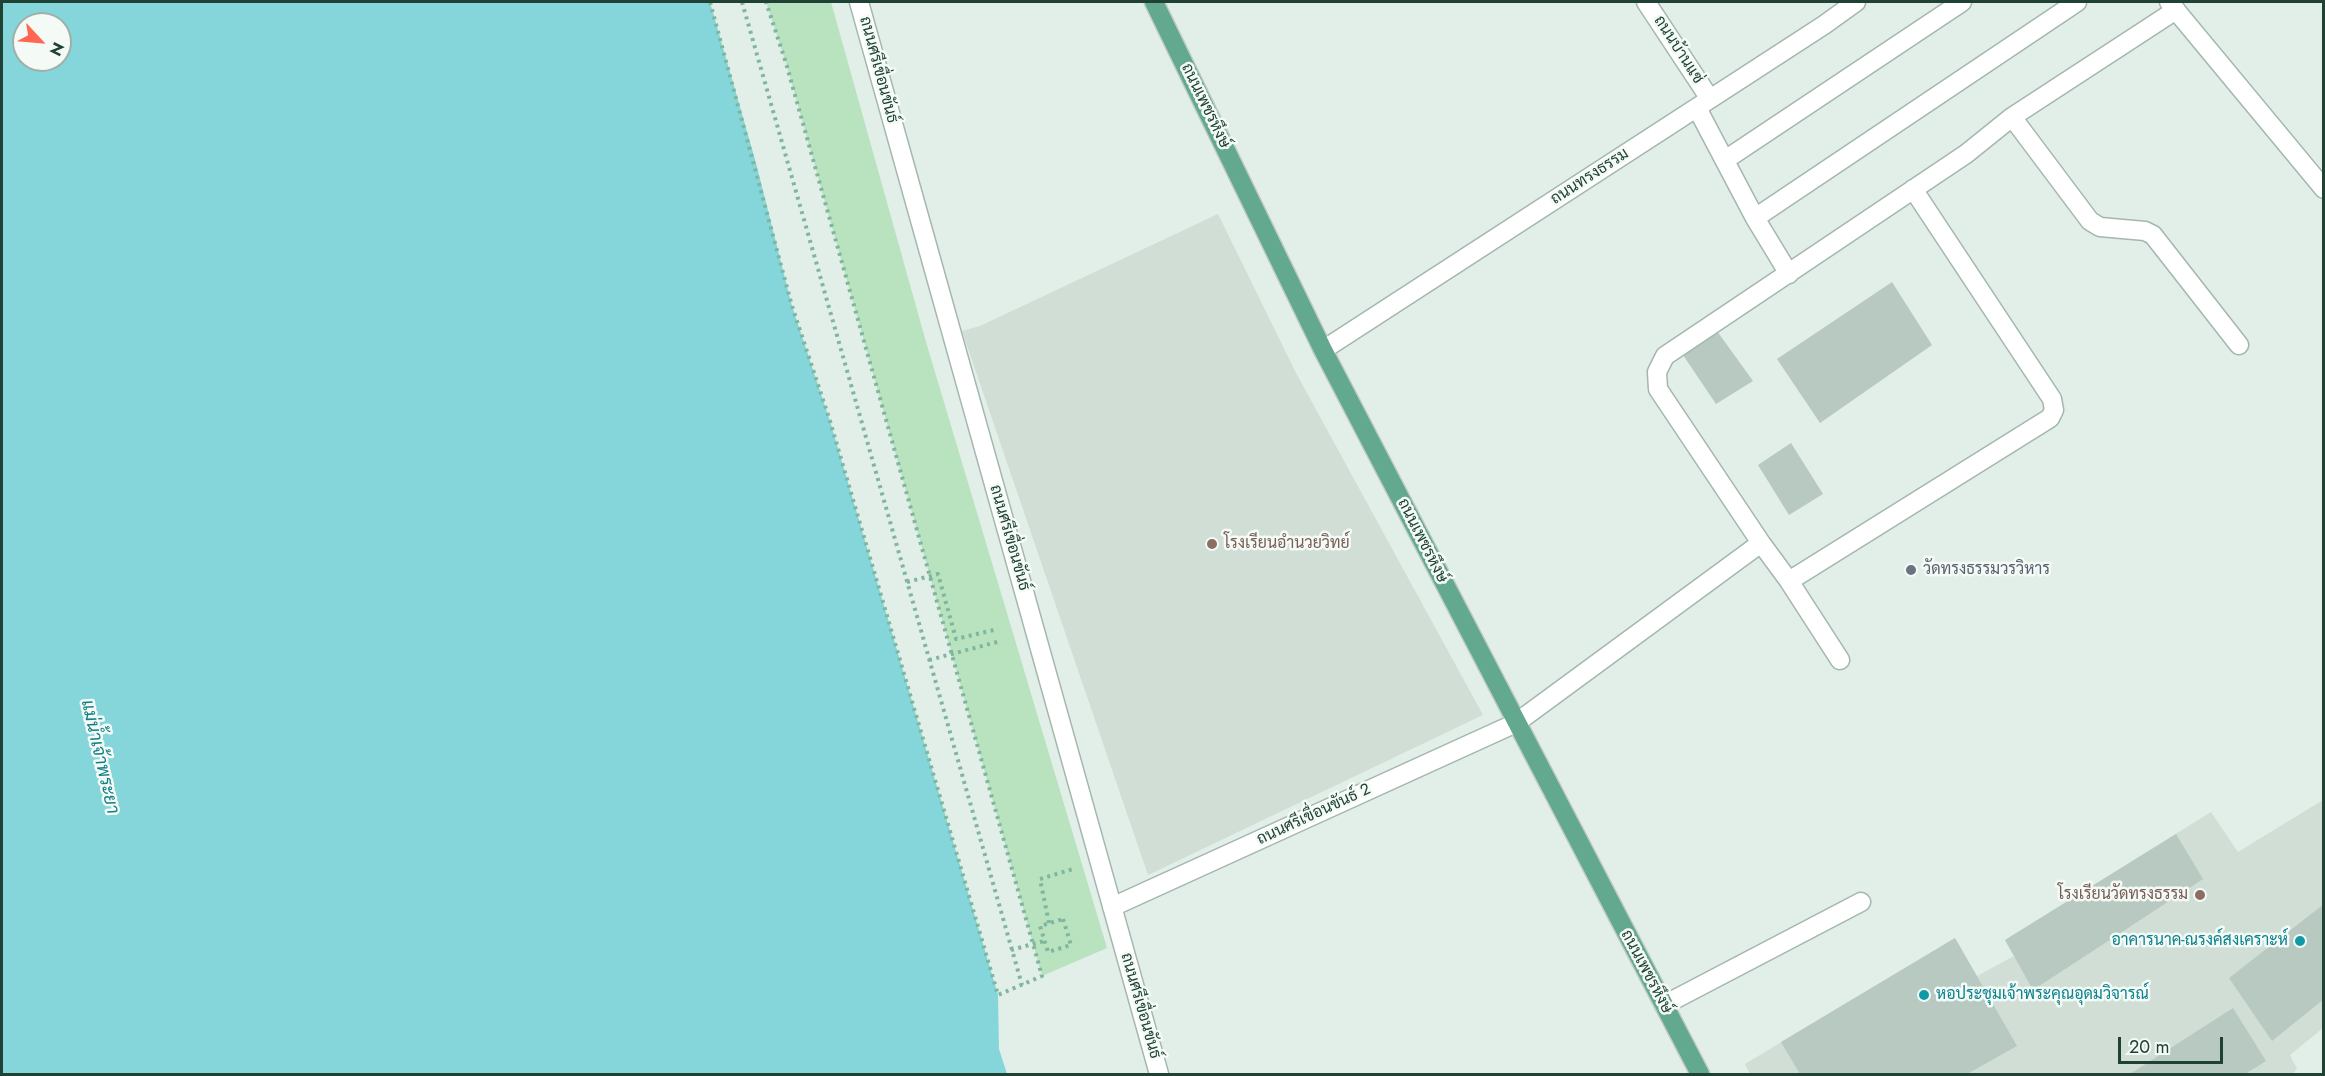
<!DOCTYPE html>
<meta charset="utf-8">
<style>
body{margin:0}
#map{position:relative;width:2325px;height:1076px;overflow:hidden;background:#e2eee8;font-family:Jost,sans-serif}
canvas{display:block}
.frame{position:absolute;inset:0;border:3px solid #204235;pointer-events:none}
.north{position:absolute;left:12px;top:12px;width:60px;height:60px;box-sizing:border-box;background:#f4faf6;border:2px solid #9fb0a9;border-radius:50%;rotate:116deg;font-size:16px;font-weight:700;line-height:24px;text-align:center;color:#204235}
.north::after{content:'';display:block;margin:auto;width:21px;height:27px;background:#ff6750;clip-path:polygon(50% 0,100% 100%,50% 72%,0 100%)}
.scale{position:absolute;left:2118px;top:1037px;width:105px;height:27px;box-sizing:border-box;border:3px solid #204235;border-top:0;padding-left:8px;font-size:18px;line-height:21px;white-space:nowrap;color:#204235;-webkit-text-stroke:4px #f4faf6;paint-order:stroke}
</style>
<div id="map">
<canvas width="2325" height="1076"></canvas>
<div class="frame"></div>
<div class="north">N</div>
<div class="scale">20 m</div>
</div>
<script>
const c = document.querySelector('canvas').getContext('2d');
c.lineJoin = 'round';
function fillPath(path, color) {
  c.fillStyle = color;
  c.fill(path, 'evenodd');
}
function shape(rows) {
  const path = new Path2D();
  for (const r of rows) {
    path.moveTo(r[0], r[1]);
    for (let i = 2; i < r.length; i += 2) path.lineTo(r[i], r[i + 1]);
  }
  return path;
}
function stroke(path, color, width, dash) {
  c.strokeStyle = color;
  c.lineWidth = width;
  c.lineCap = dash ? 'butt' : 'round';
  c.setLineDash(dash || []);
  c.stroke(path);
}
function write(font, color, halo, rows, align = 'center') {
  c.font = font + ' Jost,Sarabun,sans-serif';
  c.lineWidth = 5;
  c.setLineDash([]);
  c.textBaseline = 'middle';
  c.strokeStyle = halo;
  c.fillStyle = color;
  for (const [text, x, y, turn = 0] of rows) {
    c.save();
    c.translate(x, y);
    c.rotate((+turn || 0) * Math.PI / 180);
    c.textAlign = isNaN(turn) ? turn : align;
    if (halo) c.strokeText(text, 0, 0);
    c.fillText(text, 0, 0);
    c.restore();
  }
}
fillPath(shape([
 [1218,214,1296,373,1483,715,1148,875,962,331,980,326],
 [2323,800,2323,1028,2290,1055,2297,1069,2292,1074,1750,1074,1745,1064,1955,938,1977,976,2014,956,2005,940,2211,812,2238,852]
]), '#d0ded6');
fillPath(shape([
 [766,2,831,2,926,342,1107,948,1042,976,786,63]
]), '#b9e2bf');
fillPath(shape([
 [2,2,710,2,756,163,792,306,830,421,998,995,999,1049,1007,1074,2,1074],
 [24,24,60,24,60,60,24,60]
]), '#84d6da');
fillPath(shape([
 [1892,282,1932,345,1820,423,1777,359],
 [1717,331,1753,381,1716,404,1683,355],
 [1791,443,1823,494,1789,515,1758,465],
 [2176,834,2203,879,2033,990,2005,940],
 [2324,904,2324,999,2272,1041,2229,978],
 [1955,938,2017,1046,1967,1074,1800,1074,1781,1042],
 [2233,1008,2266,1061,2245,1074,2130,1074]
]), '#b7c9c0');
const minor = shape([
 [859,2,1159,1074],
 [1646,2,1710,99],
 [2169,2,2324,189],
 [1697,108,1755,218,1789,274],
 [2012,117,2090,221,2100,227,2145,231,2153,235,2239,345],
 [1725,160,1962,2],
 [1755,218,2077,2],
 [1323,350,1710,99,1824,25,1856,2],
 [1761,543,1789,581,2050,418,2054,410,2052,399,1913,189],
 [1789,581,1840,660],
 [1112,907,1516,723,1761,543,1658,389,1657,372,1665,356,1966,154,2012,117,2176,10],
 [1664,1005,1861,902]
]);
const major = shape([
 [1154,2,1323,350,1700,1074]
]);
stroke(minor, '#a4b7af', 21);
stroke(major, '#c1cac6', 21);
stroke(shape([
 [710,2,792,306,830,421,998,995,1042,976,786,63,766,2],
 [742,2,1022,985],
 [907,582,938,574,956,639,998,629],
 [929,660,1001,641],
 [1063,919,1071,945,1048,952,1040,926,1063,919],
 [1049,923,1040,879,1073,869],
 [1011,950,1044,941]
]), '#7fb69e', 4, [3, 4.5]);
stroke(minor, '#fff', 18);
stroke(major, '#62a98f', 18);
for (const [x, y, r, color] of [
 [1212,544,6,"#8d6e63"],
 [1911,570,6,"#6b7280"],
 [2200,895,6,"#8d6e63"],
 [2300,941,6,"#0f9aa8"],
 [1924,995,6,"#0f9aa8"]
]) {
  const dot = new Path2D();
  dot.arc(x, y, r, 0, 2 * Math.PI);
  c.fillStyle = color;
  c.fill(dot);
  stroke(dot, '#f4faf6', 2);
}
write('16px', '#204235', '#f4faf6', [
 ["ถนนบ้านแซ่",1678,50,57],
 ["ถนนศรีเขื่อนขันธ์",878,70,75],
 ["ถนนเพชรหึงษ์",1205,106,64],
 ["ถนนทรงธรรม",1590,177,-33],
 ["ถนนศรีเขื่อนขันธ์",1009,538,74],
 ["ถนนเพชรหึงษ์",1422,541,63],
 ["ถนนศรีเขื่อนขันธ์ 2",1314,815,-25],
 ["ถนนเพชรหึงษ์",1646,972,62],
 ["ถนนศรีเขื่อนขันธ์",1140,1006,74]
]);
write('16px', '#785e54', '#f4faf6', [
 ["โรงเรียนอำนวยวิทย์",1224,544],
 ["โรงเรียนวัดทรงธรรม",2188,895,"right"]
], 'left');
write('16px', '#5b616d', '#f4faf6', [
 ["วัดทรงธรรมวรวิหาร",1923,570]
], 'left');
write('16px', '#0d838f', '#f4faf6', [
 ["อาคารนาค-ณรงค์สงเคราะห์",2288,941],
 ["หอประชุมเจ้าพระคุณอุดมวิจารณ์",1936,995,"left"]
], 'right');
write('italic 18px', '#127f86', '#f4faf6', [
 ["แม่น้ำเจ้าพระยา",99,757,77]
]);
</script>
